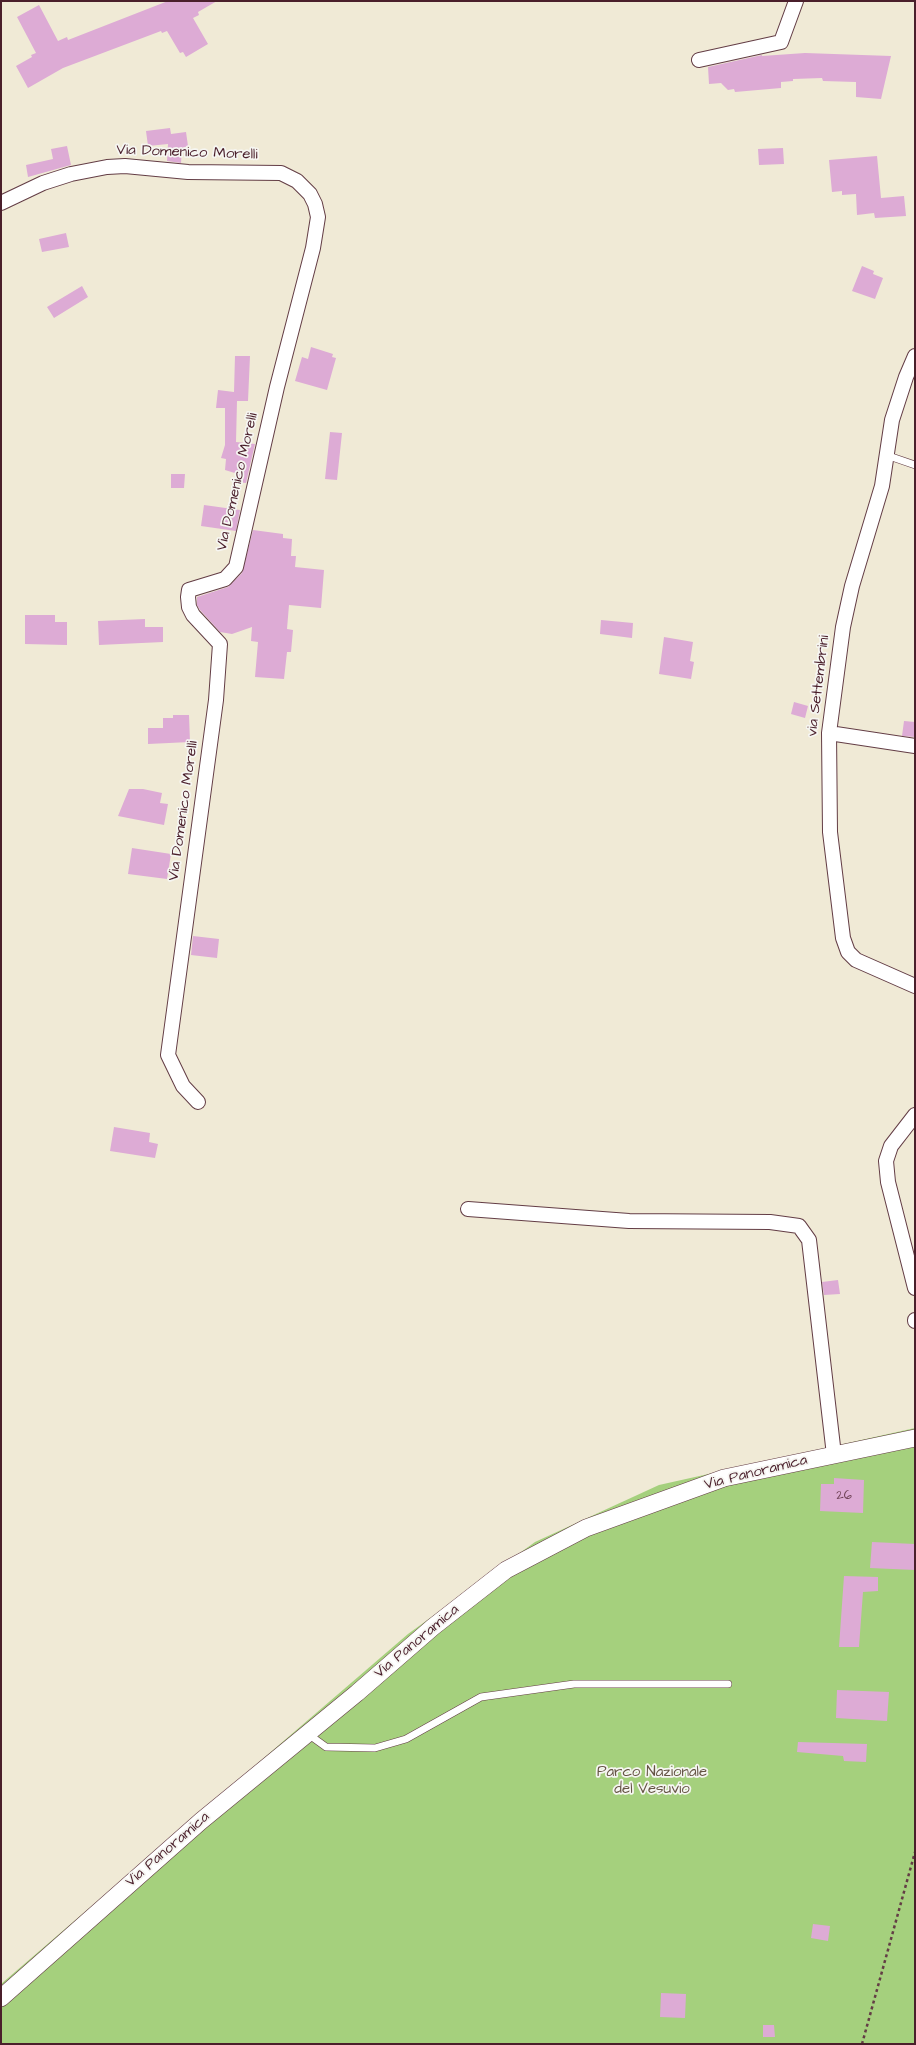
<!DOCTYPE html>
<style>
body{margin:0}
#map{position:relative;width:916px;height:2045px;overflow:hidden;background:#f0ead6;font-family:"Architects Daughter",sans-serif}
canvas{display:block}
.frame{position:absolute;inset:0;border:2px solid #4a1f2b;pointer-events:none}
</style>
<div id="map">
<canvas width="916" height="2045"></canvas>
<div class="frame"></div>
</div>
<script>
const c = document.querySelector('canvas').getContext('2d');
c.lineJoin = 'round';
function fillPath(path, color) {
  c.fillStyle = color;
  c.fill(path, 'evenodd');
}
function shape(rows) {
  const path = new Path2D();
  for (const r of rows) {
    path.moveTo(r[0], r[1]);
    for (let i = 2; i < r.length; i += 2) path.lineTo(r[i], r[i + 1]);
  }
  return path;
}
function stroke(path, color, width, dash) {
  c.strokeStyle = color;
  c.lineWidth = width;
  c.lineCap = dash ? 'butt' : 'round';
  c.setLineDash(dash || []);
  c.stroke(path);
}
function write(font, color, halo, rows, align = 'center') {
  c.font = font + ' "Architects Daughter",sans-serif';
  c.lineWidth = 3.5;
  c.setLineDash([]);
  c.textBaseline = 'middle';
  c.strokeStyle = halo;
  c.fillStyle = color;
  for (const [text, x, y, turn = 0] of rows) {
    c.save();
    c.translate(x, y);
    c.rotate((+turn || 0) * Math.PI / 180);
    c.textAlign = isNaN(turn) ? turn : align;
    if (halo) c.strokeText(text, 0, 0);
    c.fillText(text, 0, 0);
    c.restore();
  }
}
fillPath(shape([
 [915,1428,915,2044,1,2044,1,1984,408,1634,535,1542,659,1485]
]), '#a5d07d');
fillPath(shape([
 [168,1,217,1,198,12,199,15,193,18,208,44,186,57,183,52,180,53,167,31,162,33,161,31,63,68,28,88,16,66,32,57,31,55,36,53,17,17,39,5,58,41,67,37,68,40],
 [805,53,891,56,881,99,856,97,856,82,823,81,822,78,793,79,793,81,781,82,781,88,735,92,734,89,728,90,721,83,709,84,708,67,762,55,762,56],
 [170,128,171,134,186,132,188,146,182,148,181,163,167,161,168,144,148,146,146,131],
 [67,146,71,165,28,177,26,165,53,159,51,149],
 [783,148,784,164,759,165,758,149],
 [877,156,881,198,904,196,906,216,875,218,874,213,857,215,856,194,842,195,842,191,832,192,829,160],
 [66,233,69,247,42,252,39,239],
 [862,266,874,271,873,274,883,278,875,299,852,291],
 [82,286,88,297,54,318,47,307],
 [311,347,333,354,332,357,336,358,327,390,295,381,302,357,308,359],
 [235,356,250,356,248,401,237,401,236,442,255,444,246,483,236,482,238,474,225,470,226,459,221,458,225,445,225,408,216,408,218,390,234,392],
 [330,432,342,433,337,480,325,479],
 [171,474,185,474,184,488,171,488],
 [204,505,240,510,236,531,201,526],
 [253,530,283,534,283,538,292,539,291,556,296,556,295,567,324,570,321,608,289,605,287,629,293,630,291,652,287,652,284,679,255,677,258,642,251,641,252,627,232,634,220,632,200,610,197,605,197,597,228,587,242,573],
 [25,615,55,615,55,622,67,622,67,645,25,644],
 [145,619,145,627,163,627,163,642,99,645,98,621],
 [601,620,633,623,632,638,600,634],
 [664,637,693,642,690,661,694,662,691,679,659,674],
 [794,702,808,706,805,718,791,714],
 [173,715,189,715,190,742,148,744,148,728,163,728,163,718,173,718],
 [904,721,915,722,915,737,902,736],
 [129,789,143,789,162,793,160,803,168,804,164,825,118,816],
 [132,848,171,854,167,879,128,874],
 [193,936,219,939,217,958,191,955],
 [114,1127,150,1133,149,1142,158,1144,155,1158,110,1151],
 [838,1280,840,1294,824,1295,822,1282],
 [834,1478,864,1480,863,1513,820,1511,821,1484,834,1484],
 [872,1542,915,1544,915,1570,870,1568],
 [844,1576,878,1577,878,1591,863,1592,859,1647,839,1647],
 [837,1690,889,1692,887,1721,836,1718],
 [798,1742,867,1744,866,1762,844,1761,843,1756,797,1752],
 [813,1924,830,1926,828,1941,811,1938],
 [661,1993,686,1994,685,2018,660,2017],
 [763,2025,774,2025,775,2037,763,2037]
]), '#ddabd5');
const service = shape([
 [886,455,915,465],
 [308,1734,326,1747,375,1748,406,1739,481,1697,574,1684,728,1684]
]);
const minor = shape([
 [699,60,781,42,796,1],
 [1,203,43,183,71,174,107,167,125,166,188,172,281,173,297,181,310,194,315,204,318,217,313,248,277,387,236,567,225,579,189,590,188,597,189,607,193,615,220,644,216,700,168,1055,183,1086,198,1102],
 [915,356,906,377,892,420,882,486,852,586,843,627,829,733,830,832,843,938,848,952,856,960,915,986],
 [829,733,915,746],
 [915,1115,891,1146,886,1161,888,1182,915,1288],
 [468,1209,629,1221,770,1222,799,1226,809,1240,834,1455],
 [915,1320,915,1321]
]);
const tertiary = shape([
 [1,1998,201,1821,357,1693,433,1627,506,1570,586,1528,724,1478,915,1438]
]);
stroke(service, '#633d45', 8);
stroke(minor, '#633d45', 16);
stroke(tertiary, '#633d45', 18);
stroke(shape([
 [862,2044,915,1852]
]), '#633d45', 2.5, [3, 3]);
stroke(service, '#fff', 7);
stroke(minor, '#fff', 14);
stroke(tertiary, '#fff', 17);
write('13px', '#6f4256', null, [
 ["26",844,1496]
]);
write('15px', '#4a1f2b', '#f6f6f2', [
 ["Via Domenico Morelli",187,153,2],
 ["Via Domenico Morelli",238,482,-77],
 ["via Settembrini",819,686,-83],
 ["Via Domenico Morelli",184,811,-82],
 ["Via Panoramica",756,1473,-14],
 ["Via Panoramica",417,1642,-40],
 ["Via Panoramica",168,1850,-41]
]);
write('15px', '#655444', '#f6f6f2', [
 ["Parco Nazionale",652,1773],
 ["del Vesuvio",652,1790]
]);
</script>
